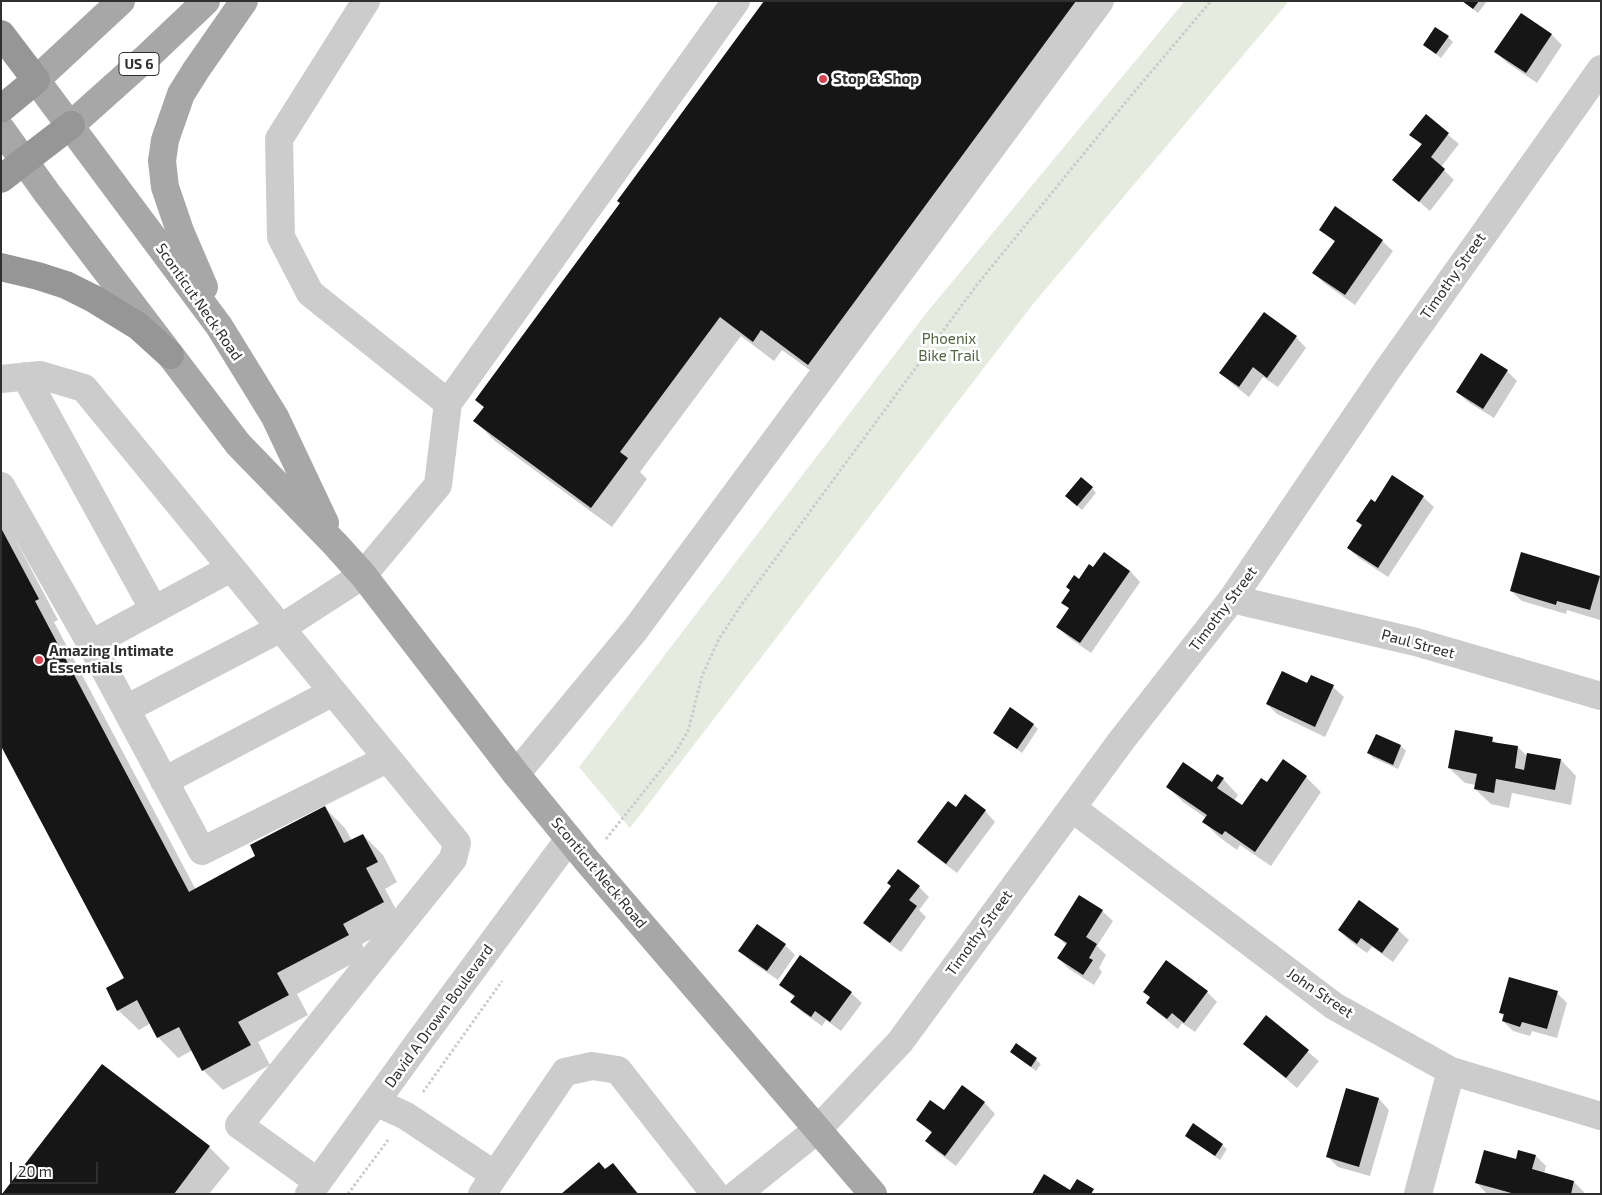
<!DOCTYPE html>
<style>
body{margin:0}
#map{position:relative;width:1602px;height:1195px;overflow:hidden;background:#fff;font-family:"Exo 2",sans-serif}
canvas{display:block}
.frame{position:absolute;inset:0;border:2px solid #2f2f2f;pointer-events:none}
.scale{position:absolute;left:10px;top:1162px;width:88px;height:22px;box-sizing:border-box;border:2px solid #2f2f2f;border-top:0;padding-left:6px;font-size:15px;line-height:18px;white-space:nowrap;color:#2f2f2f;-webkit-text-stroke:4px #fff;paint-order:stroke}
</style>
<div id="map">
<canvas width="1602" height="1195"></canvas>
<div class="frame"></div>
<div class="scale">20 m</div>
</div>
<script>
const c = document.querySelector('canvas').getContext('2d');
c.lineJoin = 'round';
function fillPath(path, color) {
  c.fillStyle = color;
  c.fill(path, 'evenodd');
}
function shape(rows) {
  const path = new Path2D();
  for (const r of rows) {
    path.moveTo(r[0], r[1]);
    for (let i = 2; i < r.length; i += 2) path.lineTo(r[i], r[i + 1]);
  }
  return path;
}
function stroke(path, color, width, dash) {
  c.strokeStyle = color;
  c.lineWidth = width;
  c.lineCap = dash ? 'butt' : 'round';
  c.setLineDash(dash || []);
  c.stroke(path);
}
function write(font, color, halo, rows, align = 'center') {
  c.font = font + ' "Exo 2",sans-serif';
  c.lineWidth = 5;
  c.setLineDash([]);
  c.textBaseline = 'middle';
  c.strokeStyle = halo;
  c.fillStyle = color;
  for (const [text, x, y, turn = 0] of rows) {
    c.save();
    c.translate(x, y);
    c.rotate((+turn || 0) * Math.PI / 180);
    c.textAlign = isNaN(turn) ? turn : align;
    if (halo) c.strokeText(text, 0, 0);
    c.fillText(text, 0, 0);
    c.restore();
  }
}
fillPath(shape([
 [1185,1,1289,1,1033,304,630,828,579,767,928,311]
]), '#e5ebde');
fillPath(shape([
 [766,1,1111,1,829,384,782,350,774,361,741,336,640,472,647,479,612,527,495,441,475,421,485,408,476,400,621,204],
 [1463,1,1487,1,1478,13],
 [1521,15,1552,35,1562,45,1537,83,1506,62,1496,52],
 [1448,37,1453,42,1441,58,1424,45],
 [1426,116,1459,144,1441,167,1454,180,1430,211,1394,180,1422,146,1411,134],
 [1321,229,1382,241,1393,251,1355,305,1324,283,1314,273,1335,242],
 [1264,314,1296,337,1306,348,1278,387,1263,377,1249,397,1231,383,1221,373],
 [1507,371,1517,381,1494,418,1468,402,1457,392],
 [1393,477,1423,497,1434,507,1388,577,1359,558,1348,548,1363,526,1358,521,1376,504],
 [1092,488,1096,493,1082,510,1071,501],
 [1,512,58,620,54,622,196,890,257,857,324,807,345,828,352,841,363,835,383,855,397,882,385,889,403,922,362,944,368,955,297,994,308,1015,258,1042,270,1065,223,1090,203,1070,193,1050,178,1058,158,1037,151,1023,139,1030,118,1010,126,979,1,743],
 [1094,569,1130,571,1140,582,1091,653,1068,637,1058,627,1070,609,1063,603,1079,580],
 [1600,577,1600,620,1567,610,1566,614,1522,601,1511,591],
 [1308,684,1333,687,1344,697,1325,737,1277,714,1267,704],
 [1033,724,1038,729,1022,753,995,733],
 [1492,739,1497,744,1518,747,1528,757,1528,754,1561,760,1576,776,1571,805,1512,793,1509,808,1491,804,1475,789,1476,785,1465,783,1449,768],
 [1401,746,1406,751,1398,769,1373,758,1369,753],
 [1306,777,1321,792,1271,866,1240,845,1237,850,1219,837,1204,822,1206,818,1183,802,1168,787,1212,784,1223,779,1238,795,1234,801,1242,807,1268,784],
 [956,809,985,811,995,822,957,873,929,852,919,842],
 [919,887,929,897,919,910,926,917,901,952,875,933,865,923],
 [1360,902,1398,930,1409,940,1393,962,1372,947,1367,953,1350,941,1339,930],
 [1102,911,1113,921,1097,946,1106,955,1099,968,1102,972,1094,985,1069,969,1058,958,1067,946,1056,935],
 [785,945,795,955,778,980,750,961,740,951],
 [801,956,851,993,862,1003,841,1031,826,1020,822,1026,802,1012,792,1002,795,998,780,985],
 [1144,992,1207,992,1217,1002,1195,1032,1182,1023,1178,1029,1158,1013,1147,1003,1151,998],
 [1557,993,1567,1003,1557,1038,1532,1031,1530,1036,1513,1031,1503,1021,1504,1017,1500,1012],
 [1266,1017,1319,1061,1297,1088,1245,1044],
 [1017,1044,1041,1064,1036,1071,1016,1056],
 [103,1065,209,1147,230,1168,209,1194,4,1194],
 [962,1087,985,1103,995,1114,956,1166,936,1151,926,1141,932,1133,917,1120,944,1111],
 [1347,1090,1379,1099,1389,1110,1370,1176,1338,1167,1327,1156],
 [1187,1136,1222,1145,1227,1149,1220,1160],
 [1536,1156,1546,1166,1544,1174,1574,1182,1584,1192,1584,1194,1490,1194,1486,1193,1476,1182,1517,1160],
 [613,1165,639,1194,563,1194,605,1171]
]), '#0003');
fillPath(shape([
 [764,1,1076,1,808,365,761,330,753,342,720,317,620,452,628,458,591,508,473,421,484,407,475,400,620,203,617,201],
 [1462,1,1479,1,1473,9],
 [1521,13,1552,34,1526,73,1494,52],
 [1435,27,1449,36,1436,54,1423,45],
 [1426,114,1449,133,1431,157,1445,169,1419,202,1392,180,1422,144,1409,135],
 [1335,206,1383,240,1345,295,1312,273,1335,241,1319,230],
 [1264,312,1297,336,1267,378,1253,367,1239,387,1219,373],
 [1481,353,1508,370,1483,409,1456,392],
 [1392,475,1424,496,1378,568,1347,548,1362,525,1356,521,1371,499,1375,502],
 [1081,477,1093,487,1077,506,1065,496],
 [1,528,39,599,35,601,189,892,255,856,250,845,325,806,344,843,363,834,378,862,366,868,384,902,343,924,349,935,277,973,289,995,238,1022,251,1045,202,1071,179,1027,157,1038,137,1000,117,1011,106,988,124,978,1,746],
 [1104,552,1130,571,1080,643,1056,627,1069,608,1061,603,1070,590,1066,587,1074,575,1079,579,1089,564,1093,567],
 [1521,552,1600,576,1590,610,1557,601,1556,605,1510,591],
 [1282,671,1307,683,1311,675,1334,685,1315,727,1266,704],
 [1010,707,1034,724,1017,749,993,733],
 [1455,730,1493,737,1492,742,1518,746,1515,768,1524,770,1527,753,1561,759,1555,790,1496,779,1494,793,1474,789,1477,774,1448,768],
 [1376,734,1401,745,1393,765,1367,753],
 [1283,759,1307,776,1255,852,1225,831,1222,835,1202,822,1207,815,1166,787,1183,762,1212,782,1217,774,1224,778,1217,788,1242,805,1261,778,1267,782],
 [965,794,986,810,946,864,917,842,948,801,956,807],
 [898,869,920,886,909,900,917,906,890,943,863,923,891,886,887,883],
 [1079,895,1103,910,1086,937,1097,944,1089,958,1093,960,1083,975,1057,958,1067,943,1054,935],
 [1359,900,1399,929,1382,953,1361,938,1357,944,1338,930],
 [757,924,786,944,767,971,738,951],
 [800,955,852,992,830,1022,815,1011,811,1017,790,1002,795,996,779,985],
 [1166,960,1208,991,1184,1023,1172,1013,1167,1019,1146,1003,1150,997,1143,992],
 [1509,977,1558,991,1547,1029,1522,1022,1520,1027,1502,1021,1504,1014,1499,1013],
 [1266,1015,1309,1050,1286,1078,1243,1044],
 [1016,1043,1037,1058,1031,1067,1010,1052],
 [102,1064,210,1146,174,1194,2,1194],
 [962,1085,985,1102,945,1156,925,1141,932,1132,916,1120,930,1100,944,1110],
 [1346,1088,1379,1098,1359,1167,1326,1157],
 [1193,1123,1223,1144,1215,1156,1185,1136],
 [1484,1150,1516,1159,1518,1150,1536,1155,1532,1169,1574,1181,1571,1194,1515,1194,1475,1183],
 [599,1162,605,1169,613,1163,638,1194,561,1194],
 [1044,1174,1070,1190,1077,1179,1094,1189,1091,1194,1032,1194]
]), '#161616');
stroke(shape([
 [606,839,677,750,688,731,702,676,719,639,742,604,976,286,1130,97,1211,1],
 [423,1092,502,981],
 [348,1194,388,1140]
]), '#ccc', 3, [2.5, 2.5]);
stroke(shape([
 [366,1,279,139,281,237,310,293,448,403],
 [25,376,154,610],
 [1,379,40,375,84,388,457,843,453,859,239,1125,318,1182],
 [1,486,91,644,202,851,387,759],
 [1232,599,1416,642,1601,696],
 [91,644,231,568],
 [126,709,281,628,363,575,438,485,448,403,736,1],
 [516,774,635,630,1100,1],
 [164,781,333,692],
 [1072,808,1334,1006,1451,1071,1601,1116],
 [376,1102,406,1116,495,1175],
 [309,1194,421,1039,569,839],
 [482,1194,565,1072,592,1066,618,1070,715,1194],
 [737,1194,818,1129,900,1042,1121,741,1232,599,1386,372,1601,69],
 [1418,1194,1451,1071]
]), '#ccc', 28);
stroke(shape([
 [121,1,36,80,219,326,275,417,325,523],
 [71,125,147,57,206,1],
 [1,129,47,193,238,444,335,544,363,575,516,774,588,862,873,1194],
 [204,287,180,231,165,187,162,161,165,140,181,94,196,70,244,1]
]), '#a7a7a7', 28);
stroke(shape([
 [1,34,36,80,1,109],
 [1,179,71,125],
 [1,267,38,276,66,285,94,299,138,326,170,355]
]), '#969696', 28);
for (const [x, y, r, color] of [
 [823,79,5,"#d4434e"],
 [39,660,5,"#d4434e"]
]) {
  const dot = new Path2D();
  dot.arc(x, y, r, 0, 2 * Math.PI);
  c.fillStyle = color;
  c.fill(dot);
  stroke(dot, '#fff', 2);
}
for (const [x, y, w] of [
 [139,64,40]
]) {
  const box = new Path2D();
  box.roundRect(x - w / 2, y - 11.5, w, 23, 4);
  c.fillStyle = '#fff';
  c.fill(box);
  stroke(box, '#2f2f2f', 1);
}
write('bold 14px', '#2f2f2f', null, [
 ["US 6",139,64]
]);
write('bold 15px', '#2f2f2f', '#fff', [
 ["Stop & Shop",833,79],
 ["Amazing Intimate",49,651],
 ["Essentials",49,668]
], 'left');
write('15px', '#2f2f2f', '#fff', [
 ["Timothy Street",1453,276,-55],
 ["Sconticut Neck Road",199,302,55],
 ["Timothy Street",1223,609,-53],
 ["Paul Street",1418,644,15],
 ["Sconticut Neck Road",599,873,50],
 ["Timothy Street",979,933,-54],
 ["John Street",1320,993,34],
 ["David A Drown Boulevard",439,1016,-54]
]);
write('15px', '#526640', '#fff', [
 ["Phoenix",949,339],
 ["Bike Trail",949,356]
]);
</script>
